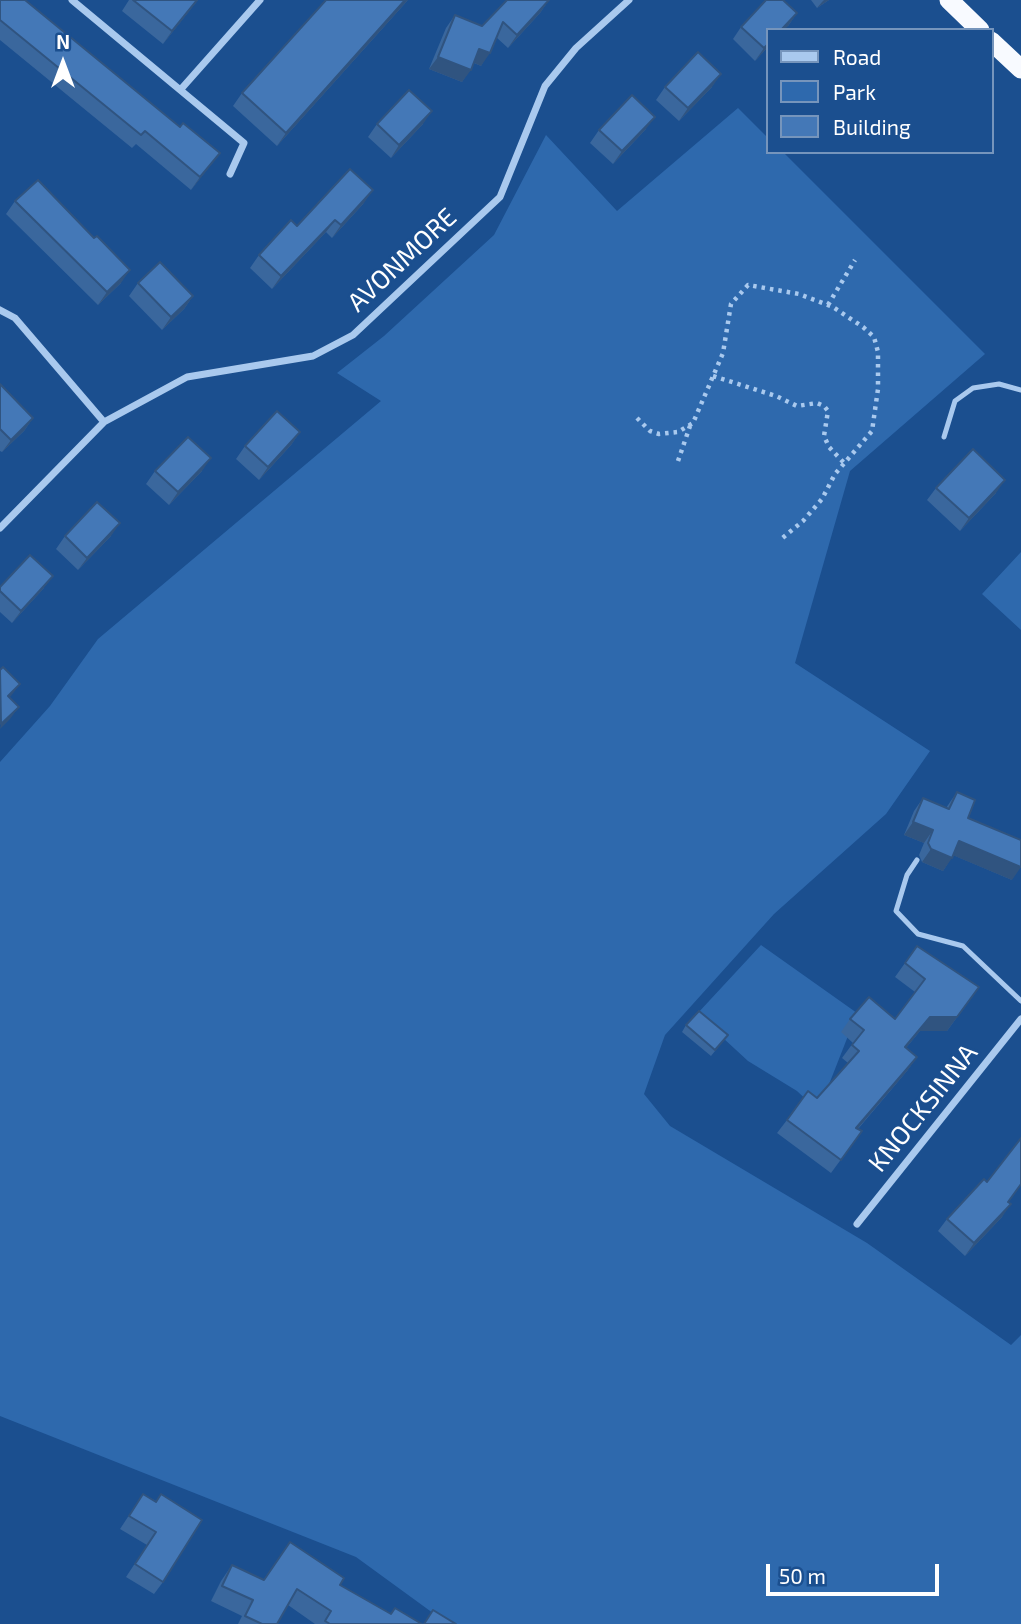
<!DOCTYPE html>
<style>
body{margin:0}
#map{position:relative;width:1021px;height:1624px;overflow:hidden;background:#1b4f8f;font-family:"Exo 2",sans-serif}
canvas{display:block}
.legend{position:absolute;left:766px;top:28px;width:228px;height:126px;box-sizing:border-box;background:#1b4f8f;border:2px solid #7695bc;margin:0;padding:9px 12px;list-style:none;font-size:21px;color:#fff}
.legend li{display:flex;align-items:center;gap:14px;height:35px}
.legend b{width:35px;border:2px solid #7695bc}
.north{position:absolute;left:28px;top:28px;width:70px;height:70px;-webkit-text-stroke:5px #1b4f8f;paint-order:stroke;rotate:0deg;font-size:19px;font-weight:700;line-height:28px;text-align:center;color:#fff}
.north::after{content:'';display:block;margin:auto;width:24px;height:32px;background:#fff;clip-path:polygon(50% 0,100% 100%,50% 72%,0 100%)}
.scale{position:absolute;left:766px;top:1564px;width:173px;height:32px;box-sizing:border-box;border:4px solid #fff;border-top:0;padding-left:9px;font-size:21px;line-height:24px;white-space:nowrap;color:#fff;-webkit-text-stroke:5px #1b4f8f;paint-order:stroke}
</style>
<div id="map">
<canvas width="1021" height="1624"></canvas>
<ul class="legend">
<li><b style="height:9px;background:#a9c9ee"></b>Road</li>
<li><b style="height:19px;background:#2e69ad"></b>Park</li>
<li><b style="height:19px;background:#4478b7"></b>Building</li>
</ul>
<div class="north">N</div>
<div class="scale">50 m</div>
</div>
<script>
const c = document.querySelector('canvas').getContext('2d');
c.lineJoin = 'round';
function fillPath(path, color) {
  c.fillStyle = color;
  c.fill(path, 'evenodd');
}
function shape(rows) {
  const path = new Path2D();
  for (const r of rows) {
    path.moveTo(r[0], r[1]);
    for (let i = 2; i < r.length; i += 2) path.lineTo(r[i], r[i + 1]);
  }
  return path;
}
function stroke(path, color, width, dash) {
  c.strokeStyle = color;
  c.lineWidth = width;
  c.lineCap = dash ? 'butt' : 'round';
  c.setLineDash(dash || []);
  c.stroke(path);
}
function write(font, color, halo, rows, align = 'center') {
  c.font = font + ' "Exo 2",sans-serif';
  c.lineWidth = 5;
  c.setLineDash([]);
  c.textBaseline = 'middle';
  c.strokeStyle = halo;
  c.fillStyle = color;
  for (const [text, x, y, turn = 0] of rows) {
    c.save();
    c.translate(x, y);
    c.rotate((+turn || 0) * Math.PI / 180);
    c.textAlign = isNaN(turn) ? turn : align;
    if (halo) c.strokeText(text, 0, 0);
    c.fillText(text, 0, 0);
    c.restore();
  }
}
fillPath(shape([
 [738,108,767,137,767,152,783,152,985,354,850,471,795,663,930,751,886,814,774,914,665,1035,644,1094,670,1126,867,1243,1011,1345,1021,1335,1021,1624,448,1624,356,1557,0,1416,0,762,50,706,98,639,381,401,337,373,384,336,494,235,546,135,617,211],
 [1021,552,1021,630,982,594],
 [761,945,857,1013,826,1092,813,1106,797,1091,748,1061,697,1014]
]), '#2e69ad');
stroke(shape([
 [828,305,855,260],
 [713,376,776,396,797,406,817,403,824,406,828,411,824,436,829,447,844,463],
 [637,418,650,431,659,434,678,432,693,423,723,353,731,304,748,285,799,294,833,307,863,327,874,337,878,352,878,389,872,431,835,474,822,499,803,521,780,540],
 [678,461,690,426]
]), '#a9c9ee', 4.5, [3.5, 5]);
stroke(shape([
 [944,437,955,401,973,388,999,384,1021,390],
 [917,860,907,875,896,911,918,934,963,946,1021,1001]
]), '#a9c9ee', 5);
stroke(shape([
 [72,0,244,143,230,174],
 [182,88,260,0],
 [0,310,15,318,104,422],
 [0,528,104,422,187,377,313,356,353,335,500,197,545,86,576,48,629,0],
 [857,1224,1021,1019]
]), '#a9c9ee', 7);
stroke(shape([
 [949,0,980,30],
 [991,41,1021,69]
]), '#f8faff', 19);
fillPath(shape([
 [0,0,180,127,220,153,191,190,136,144,132,148,0,40],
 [129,0,198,0,163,44,122,11],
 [408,0,277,146,233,106,242,93],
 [549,0,540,13,508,48,496,37,481,66,474,63,462,82,429,69,446,28,455,15,482,26],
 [811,0,829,0,817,8],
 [797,13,788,26,767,30,767,48,755,61,733,39,741,27],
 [665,87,712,87,679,121,656,100],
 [377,124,423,124,391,158,368,137],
 [646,129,613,164,590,143,599,130],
 [15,201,121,283,98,305,6,214],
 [364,203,332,238,326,232,272,289,250,268,259,255],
 [138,283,193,296,184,309,162,330,129,296],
 [0,384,33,418,24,431,2,452,0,451],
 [300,432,291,445,259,480,236,459,245,446],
 [155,471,202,471,169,505,146,484],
 [936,488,996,493,960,531,927,500],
 [65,536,111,536,78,570,56,549],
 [0,587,44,588,12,623,0,612],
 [957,792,968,818,1012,880,953,855,943,871,922,862,919,855,924,843,904,835,914,811,923,798,946,808],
 [905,963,979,987,947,1031,920,1031,906,1048,917,1057,907,1071,858,1129,862,1131,831,1173,777,1133,787,1120,817,1098,848,1063,842,1058,853,1043,841,1032,850,1019,895,1019,915,992,895,977],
 [686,1025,728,1035,711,1056,682,1032],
 [987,1182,1008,1202,1002,1217,965,1256,938,1231,947,1219],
 [143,1494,156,1501,163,1582,154,1594,126,1577,147,1545,120,1529],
 [232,1565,264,1580,340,1585,391,1614,422,1624,315,1624,288,1605,277,1624,238,1624,242,1616,211,1601,221,1581]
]), '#3a679d');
fillPath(shape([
 [197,0,198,0,163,44,172,31],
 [405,0,408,0,277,146,286,133],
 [549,0,540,13,508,48,517,35],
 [824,0,829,0,817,8,822,2],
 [797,13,788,26,784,30,781,30],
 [767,45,767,48,755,61,764,48],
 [479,49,490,53,481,66,470,61],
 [438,57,471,70,462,82,429,69],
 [721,74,712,87,679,121,688,108],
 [432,111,423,124,391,158,399,145],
 [655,117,646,129,613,164,622,151],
 [220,153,211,165,191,190,200,177],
 [373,190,364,203,332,238,341,225],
 [335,220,326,232,272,289,281,276],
 [130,270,121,283,98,305,107,292],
 [193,296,184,309,162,330,171,317],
 [33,418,24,431,2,452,11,440],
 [300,432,291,445,259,480,268,467],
 [211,458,202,471,169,505,178,492],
 [1005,480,996,493,960,531,969,518],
 [120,523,111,536,78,570,87,558],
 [53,576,44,588,12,623,21,611],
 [20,684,11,696,0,707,8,696],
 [19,707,10,719,0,729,1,724],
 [913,822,933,830,924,843,904,835],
 [959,841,1021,867,1012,880,950,854],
 [931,849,952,858,943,871,922,862],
 [979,987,947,1031,920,1031,895,1061,905,1047,930,1017],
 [917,1057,907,1071,847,1141,856,1128],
 [1011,1204,1002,1217,965,1256,974,1243]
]), '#305480');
const building = shape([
 [0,0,25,0,180,127,183,123,220,153,200,177,145,131,141,135,0,20,0,0],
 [133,0,197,0,172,31,133,0],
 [326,0,405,0,286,133,242,93,326,0],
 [507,0,549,0,517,35,503,22,490,53,479,49,471,70,438,57,455,15,482,26,507,0],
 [766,0,783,0,797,13,781,30,767,30,767,45,764,48,741,27,766,0],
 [698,52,721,74,688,108,665,87,698,52],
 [409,90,432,111,399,145,377,124,409,90],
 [632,95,655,117,622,151,599,130,632,95],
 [350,169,373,190,341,225,335,220,281,276,259,255,291,220,297,226,350,169],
 [38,180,94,238,97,236,130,270,107,292,15,201,38,180],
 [160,262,193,296,171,317,138,283,160,262],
 [0,384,33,418,11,440,0,429,0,384],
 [277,411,300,432,268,467,245,446,277,411],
 [188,437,211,458,178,492,155,471,188,437],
 [973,449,1005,480,969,518,936,488,973,449],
 [97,502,120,523,87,558,65,536,97,502],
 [30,555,53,576,21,611,0,591,0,587,30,555],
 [3,667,20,684,8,696,19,707,1,724,0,670,3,667],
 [957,792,975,800,968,818,1021,840,1021,867,959,841,952,858,931,849,928,843,933,830,913,822,923,798,949,809,957,792],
 [917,946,979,987,957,1017,930,1017,905,1047,917,1057,856,1128,862,1131,841,1160,787,1120,808,1091,817,1098,859,1051,852,1045,864,1030,850,1019,869,997,895,1019,925,979,905,963,917,946],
 [699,1011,728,1035,715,1050,686,1025,699,1011],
 [1021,1138,1021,1184,1008,1202,1011,1204,974,1243,947,1219,984,1179,987,1182,1021,1138],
 [143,1494,156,1502,161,1494,202,1520,163,1582,135,1564,156,1532,129,1516,143,1494],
 [290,1542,344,1578,340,1585,391,1614,395,1608,422,1624,330,1624,325,1621,331,1611,297,1589,277,1624,262,1624,245,1616,253,1600,222,1586,232,1565,264,1580,290,1542],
 [433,1610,456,1624,424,1624,433,1610]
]);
fillPath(building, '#4478b7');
stroke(building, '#305480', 2);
write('26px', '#fff', '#1b4f8f', [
 ["AVONMORE",402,260,-43],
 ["KNOCKSINNA",923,1108,-51]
]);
</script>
